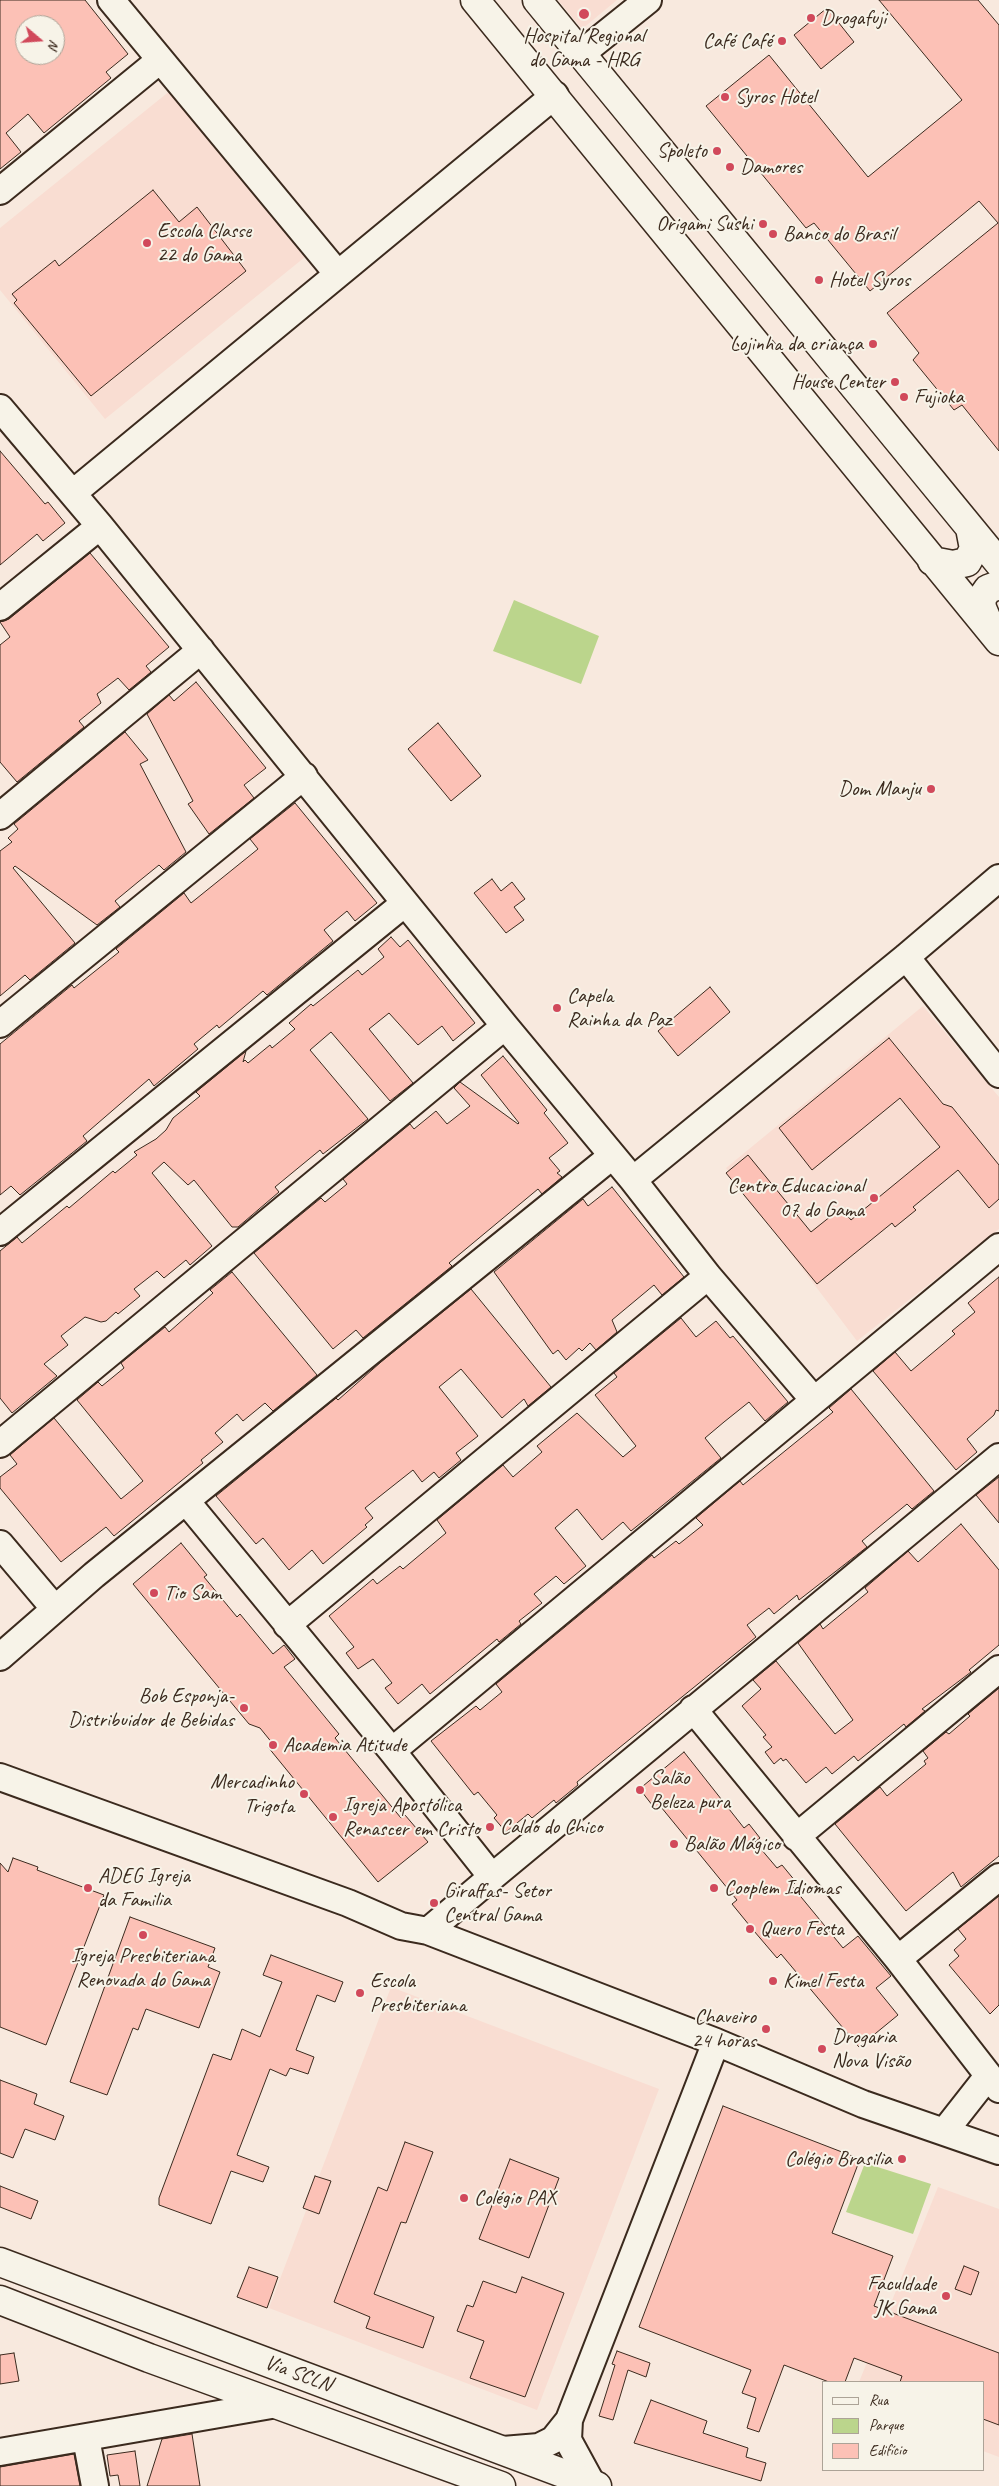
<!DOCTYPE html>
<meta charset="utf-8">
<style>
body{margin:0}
#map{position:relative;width:999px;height:2486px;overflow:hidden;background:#f8e9de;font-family:Caveat,sans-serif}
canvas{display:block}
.legend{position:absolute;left:822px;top:2381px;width:162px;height:90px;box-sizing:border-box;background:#f7f3e8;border:1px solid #aca397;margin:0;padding:6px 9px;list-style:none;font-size:15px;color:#3b2a1e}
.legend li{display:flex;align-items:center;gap:10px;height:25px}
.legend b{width:25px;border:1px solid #aca397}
.north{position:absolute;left:15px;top:15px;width:50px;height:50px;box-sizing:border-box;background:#f7f3e8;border:1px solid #aca397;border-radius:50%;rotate:108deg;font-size:14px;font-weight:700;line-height:20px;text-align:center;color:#3b2a1e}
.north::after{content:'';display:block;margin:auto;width:18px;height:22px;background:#d1495b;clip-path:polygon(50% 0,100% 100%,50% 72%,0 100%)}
</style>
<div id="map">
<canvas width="999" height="2486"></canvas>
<ul class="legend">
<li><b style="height:6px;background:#f7f3e8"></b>Rua</li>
<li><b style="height:14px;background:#bbd58c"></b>Parque</li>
<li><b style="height:14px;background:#fcc1b6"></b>Edifício</li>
</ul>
<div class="north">N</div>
</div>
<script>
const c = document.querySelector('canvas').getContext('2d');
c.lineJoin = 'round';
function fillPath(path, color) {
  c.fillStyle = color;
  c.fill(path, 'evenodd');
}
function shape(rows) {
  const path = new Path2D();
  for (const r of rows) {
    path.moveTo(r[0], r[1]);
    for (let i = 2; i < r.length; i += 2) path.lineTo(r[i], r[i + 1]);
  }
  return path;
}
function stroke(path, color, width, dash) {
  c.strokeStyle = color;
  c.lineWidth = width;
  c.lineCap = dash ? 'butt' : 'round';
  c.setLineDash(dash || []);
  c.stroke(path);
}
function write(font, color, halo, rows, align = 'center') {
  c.font = font + ' Caveat,sans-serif';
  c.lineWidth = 4;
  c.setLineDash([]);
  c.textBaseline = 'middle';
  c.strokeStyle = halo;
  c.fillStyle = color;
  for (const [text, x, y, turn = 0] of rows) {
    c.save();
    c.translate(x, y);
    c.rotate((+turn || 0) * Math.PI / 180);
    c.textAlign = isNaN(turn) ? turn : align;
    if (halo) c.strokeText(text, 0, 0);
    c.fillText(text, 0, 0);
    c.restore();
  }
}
fillPath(shape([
 [558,0,617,0,582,29],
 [171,90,305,257,105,419,0,290,0,228],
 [923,1006,999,1097,999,1229,857,1341,726,1168],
 [391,1987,659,2089,537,2410,269,2308],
 [938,2187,999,2209,999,2457,983,2451,983,2382,859,2382]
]), '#f9ddd2');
fillPath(shape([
 [514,600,599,636,581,684,493,651],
 [865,2163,931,2184,913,2234,846,2212]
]), '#bbd58c');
const building = shape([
 [0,0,85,0,128,54,106,72,111,78,44,133,28,114,6,133,21,152,0,169,0,0],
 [25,25,55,25,55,55,25,55,25,25],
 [879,0,978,0,999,25,999,451,962,405,954,410,913,360,919,353,887,313,998,223,979,201,870,291,814,223,806,228,706,106,769,55,868,177,962,100,879,0],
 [827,8,854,42,821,69,794,35,827,8],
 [153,190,179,222,197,207,246,271,91,396,14,303,17,300,12,294,55,260,59,266,153,190],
 [0,451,45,504,48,502,65,523,43,541,37,534,0,565,0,451],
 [90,553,169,647,146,666,151,672,129,690,118,678,97,694,101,703,79,721,84,727,17,782,0,762,0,645,10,637,0,622,9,619,90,553],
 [196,682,266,768,244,785,254,798,209,834,188,804,193,801,147,714,169,695,174,701,196,682],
 [438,723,481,776,451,801,408,749,438,723],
 [125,732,148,760,140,764,186,852,164,870,159,865,138,882,115,901,120,907,97,925,15,866,13,868,75,943,30,980,25,975,0,996,0,851,12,842,8,838,18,829,14,824,125,732],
 [295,803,377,903,355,921,347,911,324,930,333,941,267,995,263,991,219,1028,217,1025,194,1044,198,1049,154,1086,149,1079,83,1136,87,1141,20,1195,11,1186,0,1195,0,1044,72,985,74,988,119,952,116,949,184,893,191,903,258,849,250,839,295,803],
 [492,879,501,891,512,882,525,899,514,907,524,920,506,933,474,893,492,879],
 [391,937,400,947,408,940,475,1023,453,1041,442,1026,418,1045,389,1013,369,1029,413,1083,390,1101,331,1032,310,1050,368,1119,323,1154,320,1150,275,1187,279,1192,238,1227,232,1227,194,1180,188,1185,164,1162,152,1173,212,1246,190,1265,186,1260,164,1278,157,1271,134,1289,140,1296,118,1314,116,1312,106,1321,101,1322,85,1317,61,1336,68,1345,44,1364,57,1376,12,1413,0,1398,0,1251,17,1237,22,1243,67,1206,69,1208,113,1171,115,1173,137,1155,134,1152,156,1139,166,1130,173,1118,200,1096,196,1092,246,1051,243,1062,245,1060,248,1063,270,1045,272,1048,295,1029,289,1023,311,1004,313,1006,358,970,362,975,384,957,378,949,391,937],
 [710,987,730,1012,678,1056,658,1031,710,987],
 [889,1038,943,1104,952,1107,999,1165,999,1199,989,1208,958,1170,913,1207,916,1210,895,1227,892,1223,817,1284,726,1173,748,1155,811,1232,841,1208,851,1220,940,1147,900,1098,812,1170,779,1128,889,1038],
 [503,1056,547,1110,544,1113,568,1143,549,1158,560,1171,557,1173,562,1177,542,1194,538,1189,449,1263,452,1266,363,1338,356,1330,333,1349,254,1253,321,1198,325,1202,347,1184,343,1179,410,1124,414,1129,436,1111,447,1124,470,1106,454,1088,460,1082,518,1124,519,1123,481,1075,503,1056],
 [612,1187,684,1277,662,1295,654,1285,612,1320,617,1332,596,1350,590,1343,582,1351,579,1348,566,1360,558,1350,553,1354,494,1272,583,1199,588,1206,612,1187],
 [232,1272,317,1375,273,1411,265,1403,243,1421,237,1414,215,1433,223,1442,201,1460,203,1463,114,1536,106,1527,61,1562,0,1488,0,1477,17,1464,10,1455,54,1418,121,1499,143,1481,77,1400,98,1382,102,1386,124,1368,121,1363,165,1327,169,1332,213,1293,210,1290,232,1272],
 [999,1277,999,1411,996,1410,994,1415,967,1439,977,1452,956,1470,873,1371,895,1352,911,1371,955,1334,952,1331,975,1312,968,1303,999,1277],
 [471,1289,551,1387,528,1406,524,1399,502,1418,461,1369,439,1387,478,1436,456,1453,461,1460,439,1478,434,1472,422,1482,413,1470,365,1508,373,1518,365,1525,367,1527,323,1564,312,1550,289,1570,263,1538,256,1544,216,1496,336,1398,338,1400,381,1362,471,1289],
 [681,1318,696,1337,716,1321,730,1338,733,1336,788,1402,765,1421,749,1402,724,1422,705,1438,721,1458,631,1531,623,1522,602,1540,577,1509,555,1528,586,1566,564,1584,556,1576,534,1594,542,1603,519,1621,521,1624,499,1642,497,1639,430,1694,422,1684,398,1704,385,1688,392,1683,373,1659,358,1669,346,1653,354,1647,329,1616,373,1579,377,1584,400,1566,403,1569,446,1533,437,1520,503,1465,513,1477,542,1452,537,1446,577,1413,623,1457,636,1446,595,1395,617,1377,614,1373,681,1318],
 [851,1389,934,1491,912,1509,907,1504,862,1541,867,1547,799,1600,797,1595,774,1614,769,1608,747,1625,756,1637,577,1782,578,1785,556,1803,554,1800,532,1818,528,1814,506,1832,494,1818,497,1815,478,1792,474,1795,431,1741,476,1706,480,1710,502,1692,496,1684,652,1555,654,1558,676,1541,679,1544,703,1525,696,1518,740,1481,743,1485,833,1412,829,1408,851,1389],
 [999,1477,999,1523,976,1495,999,1477],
 [961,1524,999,1570,999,1645,969,1670,971,1672,922,1709,925,1711,906,1727,904,1724,858,1761,854,1756,832,1774,826,1767,806,1783,786,1759,783,1761,781,1758,774,1764,765,1752,772,1747,763,1737,766,1735,742,1706,761,1689,753,1680,776,1661,835,1734,853,1720,798,1643,820,1624,823,1629,868,1592,865,1588,908,1551,918,1562,961,1524],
 [181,1543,207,1575,204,1577,237,1617,240,1614,273,1654,284,1645,295,1659,284,1667,339,1734,335,1738,401,1818,405,1815,428,1842,378,1882,268,1747,273,1744,260,1728,249,1724,133,1584,181,1543],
 [999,1688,999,1856,961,1887,953,1872,906,1911,835,1824,880,1787,887,1796,926,1764,924,1761,928,1758,923,1751,946,1732,949,1734,970,1716,968,1714,999,1688],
 [684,1752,744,1828,749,1824,760,1838,755,1842,777,1868,782,1865,796,1882,792,1886,843,1948,858,1936,891,1976,876,1988,898,2015,859,2047,781,1954,777,1958,754,1931,732,1904,737,1900,661,1807,656,1810,642,1792,645,1789,643,1786,684,1752],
 [13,1858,38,1867,37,1870,104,1895,46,2045,0,2027,0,1863,8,1872,13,1858],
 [999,1896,999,2005,990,2014,949,1965,959,1956,954,1950,966,1939,958,1929,999,1896],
 [130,1917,215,1948,208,1967,220,1972,199,2028,146,2009,138,2030,133,2028,107,2095,70,2082,130,1917],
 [271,1955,343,1982,335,2002,317,1995,296,2050,314,2057,308,2074,290,2068,286,2076,270,2069,237,2155,269,2167,263,2182,231,2171,211,2224,159,2205,159,2198,213,2054,231,2060,242,2029,260,2037,282,1982,263,1975,271,1955],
 [0,2080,37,2094,34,2104,64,2116,55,2140,25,2129,13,2158,0,2153,0,2080],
 [723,2106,860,2159,832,2233,893,2256,874,2306,999,2353,999,2425,983,2419,983,2382,900,2382,902,2376,854,2358,845,2382,829,2382,784,2365,759,2432,747,2428,756,2398,742,2393,751,2370,639,2327,723,2106],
 [405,2142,433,2152,406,2223,401,2222,374,2294,434,2317,423,2348,366,2328,370,2317,334,2302,378,2187,387,2191,405,2142],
 [510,2159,559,2178,529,2258,479,2239,510,2159],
 [315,2176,331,2181,319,2214,303,2208,315,2176],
 [0,2186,38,2201,31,2219,0,2207,0,2186],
 [964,2266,979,2272,971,2295,955,2289,964,2266],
 [249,2267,278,2277,267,2308,237,2297,249,2267],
 [522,2277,564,2293,525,2397,470,2378,484,2341,457,2331,467,2305,473,2307,483,2281,516,2293,522,2277],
 [617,2351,650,2363,646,2377,628,2370,613,2420,599,2416,615,2365,612,2364,617,2351],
 [14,2353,19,2381,0,2384,0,2355,14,2353],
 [651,2400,707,2421,703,2433,748,2448,746,2457,766,2463,761,2481,634,2443,651,2400],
 [192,2434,200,2486,147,2486,162,2439,192,2434],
 [135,2451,140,2486,120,2486,118,2475,110,2476,107,2455,135,2451],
 [74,2454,80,2486,0,2486,0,2467,74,2454]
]);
fillPath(building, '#fcc1b6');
stroke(building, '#3b2a1e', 1);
const minor = shape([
 [111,0,337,273],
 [582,53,648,0],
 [0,191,160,60],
 [0,408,100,526,505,1026,633,1180,708,1276,814,1400],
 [73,493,555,95],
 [0,607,100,526],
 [0,816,201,650],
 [906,957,999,1074],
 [0,1024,304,776],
 [633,1180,906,957,999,878],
 [0,1232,405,903],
 [0,1444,505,1026],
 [186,1501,392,1751,492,1877,428,1931],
 [0,1544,55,1609],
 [287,1625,708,1276],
 [0,1657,94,1575,612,1156],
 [693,1709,898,1959,999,2089],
 [392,1751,999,1247],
 [0,1777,348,1903,401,1926,428,1931,716,2042,863,2104,999,2151],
 [796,1837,999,1669],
 [492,1877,999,1457],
 [898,1959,999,1877],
 [944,2132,988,2076],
 [569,2420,568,2440,592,2484],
 [86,2438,95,2486],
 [503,2450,539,2447,553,2440,569,2420,716,2042],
 [0,2452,277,2404]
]);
const major = shape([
 [475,0,999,641],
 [537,0,999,563],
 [932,561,953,565,967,562,974,549,970,528],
 [990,627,982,608,981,599,988,589,999,585],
 [0,2262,597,2486],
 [0,2300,149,2358,501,2486]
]);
stroke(minor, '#3b2a1e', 30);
stroke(major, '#3b2a1e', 31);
stroke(minor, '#f7f3e8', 26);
stroke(major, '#f7f3e8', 28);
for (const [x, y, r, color] of [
 [584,14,6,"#d1495b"],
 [811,18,5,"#d1495b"],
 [782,41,5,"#d1495b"],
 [725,97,5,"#d1495b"],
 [717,151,5,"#d1495b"],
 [730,167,5,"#d1495b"],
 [763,224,5,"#d1495b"],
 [773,234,5,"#d1495b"],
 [147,243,5,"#d1495b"],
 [819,280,5,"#d1495b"],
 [873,344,5,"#d1495b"],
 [895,382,5,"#d1495b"],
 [904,397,5,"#d1495b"],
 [931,789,5,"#d1495b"],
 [557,1008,5,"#d1495b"],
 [874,1198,5,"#d1495b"],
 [154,1593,5,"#d1495b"],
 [244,1708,5,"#d1495b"],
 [273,1745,5,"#d1495b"],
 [640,1790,5,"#d1495b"],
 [304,1794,5,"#d1495b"],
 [333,1817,5,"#d1495b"],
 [490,1827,5,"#d1495b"],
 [674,1844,5,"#d1495b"],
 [88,1888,5,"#d1495b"],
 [714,1888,5,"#d1495b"],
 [434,1903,5,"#d1495b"],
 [750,1929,5,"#d1495b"],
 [143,1935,5,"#d1495b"],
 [773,1981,5,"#d1495b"],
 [360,1993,5,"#d1495b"],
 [766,2029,5,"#d1495b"],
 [822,2049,5,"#d1495b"],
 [902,2159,5,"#d1495b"],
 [464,2198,5,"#d1495b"],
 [946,2296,5,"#d1495b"]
]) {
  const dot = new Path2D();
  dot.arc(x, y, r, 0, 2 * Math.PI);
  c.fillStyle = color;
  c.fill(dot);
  stroke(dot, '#f7f3e8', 2);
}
write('21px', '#3b2a1e', '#f7f3e8', [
 ["Drogafuji",821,18],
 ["Hospital Regional",584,36,"center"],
 ["do Gama - HRG",584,60,"center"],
 ["Café Café",772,41,"right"],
 ["Syros Hotel",735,97],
 ["Spoleto",707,151,"right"],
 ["Damores",740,167],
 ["Origami Sushi",753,224,"right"],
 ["Escola Classe",157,231],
 ["22 do Gama",157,255],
 ["Banco do Brasil",783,234],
 ["Hotel Syros",829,280],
 ["Lojinha da criança",863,344,"right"],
 ["House Center",885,382,"right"],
 ["Fujioka",914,397],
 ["Dom Manju",921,789,"right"],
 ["Capela",567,996],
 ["Rainha da Paz",567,1020],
 ["Centro Educacional",864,1186,"right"],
 ["07 do Gama",864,1210,"right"],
 ["Tio Sam",164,1593],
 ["Bob Esponja-",234,1696,"right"],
 ["Distribuidor de Bebidas",234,1720,"right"],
 ["Academia Atitude",283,1745],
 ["Salão",650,1778],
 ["Beleza pura",650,1802],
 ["Mercadinho",294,1782,"right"],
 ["Trigota",294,1806,"right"],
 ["Igreja Apostólica",343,1805],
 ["Renascer em Cristo",343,1829],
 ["Caldo do Chico",500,1827],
 ["Balão Mágico",684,1844],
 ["ADEG Igreja",98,1876],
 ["da Familia",98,1900],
 ["Cooplem Idiomas",724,1888],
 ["Giraffas- Setor",444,1891],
 ["Central Gama",444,1915],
 ["Quero Festa",760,1929],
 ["Igreja Presbiteriana",143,1956,"center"],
 ["Renovada do Gama",143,1980,"center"],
 ["Escola",370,1981],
 ["Presbiteriana",370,2005],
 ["Kimel Festa",783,1981],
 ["Chaveiro",756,2017,"right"],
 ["24 horas",756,2041,"right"],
 ["Drogaria",832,2037],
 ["Nova Visão",832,2061],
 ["Colégio Brasilia",892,2159,"right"],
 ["Colégio PAX",474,2198],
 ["Faculdade",936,2284,"right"],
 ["JK Gama",936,2308,"right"]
], 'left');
write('21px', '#3b2a1e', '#f7f3e8', [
 ["Via SCLN",298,2374,20]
]);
</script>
